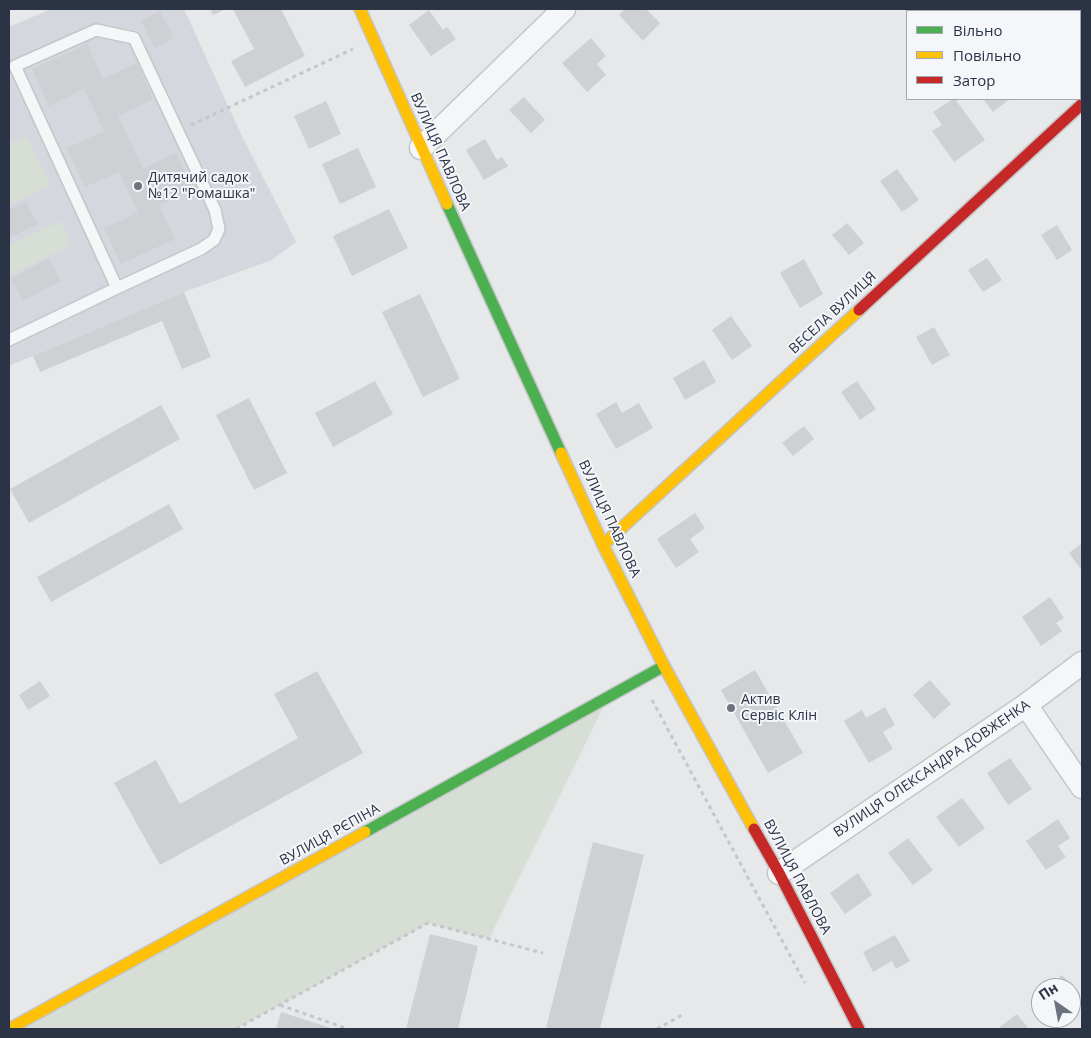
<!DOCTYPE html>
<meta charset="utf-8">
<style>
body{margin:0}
#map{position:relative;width:1091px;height:1038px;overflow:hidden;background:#e6e8ea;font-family:"Open Sans",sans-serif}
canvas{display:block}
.frame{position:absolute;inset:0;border:10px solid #2b3445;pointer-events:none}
.legend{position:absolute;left:906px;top:10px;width:175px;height:90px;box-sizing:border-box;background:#f4f6f9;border:1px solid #a4a8b1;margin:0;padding:6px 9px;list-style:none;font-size:15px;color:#2b3445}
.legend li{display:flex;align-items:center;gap:10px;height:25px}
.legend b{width:25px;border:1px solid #a4a8b1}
.north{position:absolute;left:1031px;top:978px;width:50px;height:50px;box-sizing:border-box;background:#f4f6f9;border:1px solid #a4a8b1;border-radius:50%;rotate:327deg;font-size:14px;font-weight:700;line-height:20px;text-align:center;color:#2b3445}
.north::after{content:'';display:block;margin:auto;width:18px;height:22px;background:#6c737f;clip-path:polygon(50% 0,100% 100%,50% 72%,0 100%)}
</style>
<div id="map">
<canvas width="1091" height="1038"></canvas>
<div class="frame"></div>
<ul class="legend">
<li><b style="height:6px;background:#4caf50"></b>Вільно</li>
<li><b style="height:6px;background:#ffc107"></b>Повільно</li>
<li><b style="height:6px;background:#c62828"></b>Затор</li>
</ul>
<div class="north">Пн</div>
</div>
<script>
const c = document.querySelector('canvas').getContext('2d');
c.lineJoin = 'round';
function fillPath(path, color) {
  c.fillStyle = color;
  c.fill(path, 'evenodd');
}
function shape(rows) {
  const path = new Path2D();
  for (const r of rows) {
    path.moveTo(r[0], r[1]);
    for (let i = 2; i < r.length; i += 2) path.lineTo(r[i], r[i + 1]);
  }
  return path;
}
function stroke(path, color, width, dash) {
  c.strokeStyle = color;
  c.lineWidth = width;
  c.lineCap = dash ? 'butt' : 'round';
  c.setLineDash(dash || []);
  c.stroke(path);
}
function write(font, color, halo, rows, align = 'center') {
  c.font = font + ' "Open Sans",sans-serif';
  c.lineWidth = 4;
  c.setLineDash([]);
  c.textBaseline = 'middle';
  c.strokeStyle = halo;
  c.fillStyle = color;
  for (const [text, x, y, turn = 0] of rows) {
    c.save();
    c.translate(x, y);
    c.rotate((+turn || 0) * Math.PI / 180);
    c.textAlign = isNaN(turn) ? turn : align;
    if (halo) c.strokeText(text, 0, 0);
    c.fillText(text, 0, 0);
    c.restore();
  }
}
fillPath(shape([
 [51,9,184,9,239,130,296,242,272,260,184,292,9,366,9,27]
]), '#d4d7dd');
fillPath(shape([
 [27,136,51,185,9,205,9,144],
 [60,221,72,245,9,276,9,246],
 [608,698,489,939,428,923,236,1029,9,1029]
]), '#d6ded6');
fillPath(shape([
 [210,9,226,9,213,15],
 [233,9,281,9,305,56,245,87,231,61,254,49],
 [625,9,646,9,660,23,643,41,619,15],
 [429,10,443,30,447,27,456,39,431,56,409,25],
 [160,11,174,38,155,48,141,21],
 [591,38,606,56,597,64,606,75,587,92,562,63],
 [87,44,103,79,137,63,153,99,118,116,143,169,176,153,193,189,159,205,175,239,121,264,104,228,138,213,119,172,85,187,67,148,104,131,84,89,49,106,32,69],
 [524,97,545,120,531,133,509,110],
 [953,99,955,99,985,140,954,162,932,131,942,125,933,112],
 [983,99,1010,99,993,112],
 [326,101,341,134,309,149,294,116],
 [485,139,497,160,502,157,508,166,484,180,466,150],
 [358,148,376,187,340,204,322,164],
 [897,169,919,200,902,212,880,181],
 [26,202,38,224,9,238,9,210],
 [389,209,408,248,352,276,333,236],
 [847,223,864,243,849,255,832,235],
 [1057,225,1072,250,1057,260,1041,235],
 [49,258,61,281,23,301,11,279],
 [987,258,1002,280,983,292,968,270],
 [804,259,823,294,800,308,780,273],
 [184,292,211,357,182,369,162,321,40,372,33,356],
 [420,294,460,379,423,397,382,312],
 [731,316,752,346,732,360,712,330],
 [934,327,950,355,932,365,916,337],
 [704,360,716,382,685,400,673,378],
 [375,381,393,414,333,447,315,413],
 [857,381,876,409,860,420,841,392],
 [249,398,287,473,254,490,216,415],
 [616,402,622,413,639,403,653,428,616,449,596,414],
 [161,405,180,439,29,523,10,489],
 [804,426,814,439,793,456,782,443],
 [169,504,183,529,51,602,37,577],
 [695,513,705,528,690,539,699,552,676,568,657,539],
 [1082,543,1082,571,1069,553],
 [1050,597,1064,618,1056,623,1062,631,1041,646,1022,617],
 [755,670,803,753,768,773,721,690],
 [317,671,363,753,160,865,114,783,156,760,180,804,298,738,274,694],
 [930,680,951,704,934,719,913,695],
 [40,681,50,696,28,710,19,695],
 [885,707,895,725,883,732,893,749,869,763,844,721,862,710,866,718],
 [1010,758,1032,789,1008,805,987,773],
 [962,798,985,828,959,847,936,817],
 [1058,819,1070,838,1058,846,1066,857,1046,870,1026,841],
 [908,838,933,870,913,885,888,853],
 [593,842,644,855,600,1029,553,1029,546,1028],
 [858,873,872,895,845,914,830,893],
 [430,934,478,946,458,1029,406,1029],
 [895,935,910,961,896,969,892,961,873,972,863,952],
 [1062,975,1081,995,1071,1005,1071,988,1048,988],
 [281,1012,334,1029,276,1029],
 [1017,1014,1029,1029,997,1029]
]), '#ced0d3');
const lane = shape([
 [9,340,117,288,201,249,214,240,219,229,215,210,134,38,96,30,15,66,117,288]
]);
const street = shape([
 [421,148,564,9],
 [1026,705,1082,787],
 [779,873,1026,705,1082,663]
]);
const fast = shape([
 [447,204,561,453],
 [365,832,664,666]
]);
const slow = shape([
 [360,9,447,204],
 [561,453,603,545,664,666,754,829],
 [603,545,859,310],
 [9,1029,365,832]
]);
const jam = shape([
 [859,310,1082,104],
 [754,829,779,873,859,1029]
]);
stroke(lane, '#c4c6c8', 14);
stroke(street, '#c4c6c8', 25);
stroke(fast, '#c4c6c8', 14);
stroke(slow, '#c4c6c8', 14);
stroke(jam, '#c4c6c8', 14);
stroke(shape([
 [191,125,353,49],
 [652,700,805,983],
 [280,1005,348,1029],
 [236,1029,428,923,543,953],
 [657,1029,682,1015]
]), '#c5c6ca', 3, [4, 4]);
stroke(lane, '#f5f6f7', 11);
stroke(street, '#f5f6f7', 22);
stroke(fast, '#4caf50', 11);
stroke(slow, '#ffc107', 11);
stroke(jam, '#c62828', 11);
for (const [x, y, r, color] of [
 [138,186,5,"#6c737f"],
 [731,708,5,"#6c737f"]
]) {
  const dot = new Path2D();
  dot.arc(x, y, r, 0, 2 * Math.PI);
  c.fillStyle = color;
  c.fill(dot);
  stroke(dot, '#f4f6f9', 2);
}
write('14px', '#2b3445', '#f4f6f9', [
 ["ВУЛИЦЯ ПАВЛОВА",440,152,66],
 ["ВЕСЕЛА ВУЛИЦЯ",833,313,-43],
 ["ВУЛИЦЯ ПАВЛОВА",609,519,65],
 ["ВУЛИЦЯ ОЛЕКСАНДРА ДОВЖЕНКА",932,769,-34],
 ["ВУЛИЦЯ РЄПІНА",330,835,-29],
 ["ВУЛИЦЯ ПАВЛОВА",797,877,62]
]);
write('14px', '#2b3445', '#f4f6f9', [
 ["Дитячий садок",148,178],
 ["№12 \"Ромашка\"",148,194],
 ["Актив",741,700],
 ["Сервiс Клiн",741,716]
], 'left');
</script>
